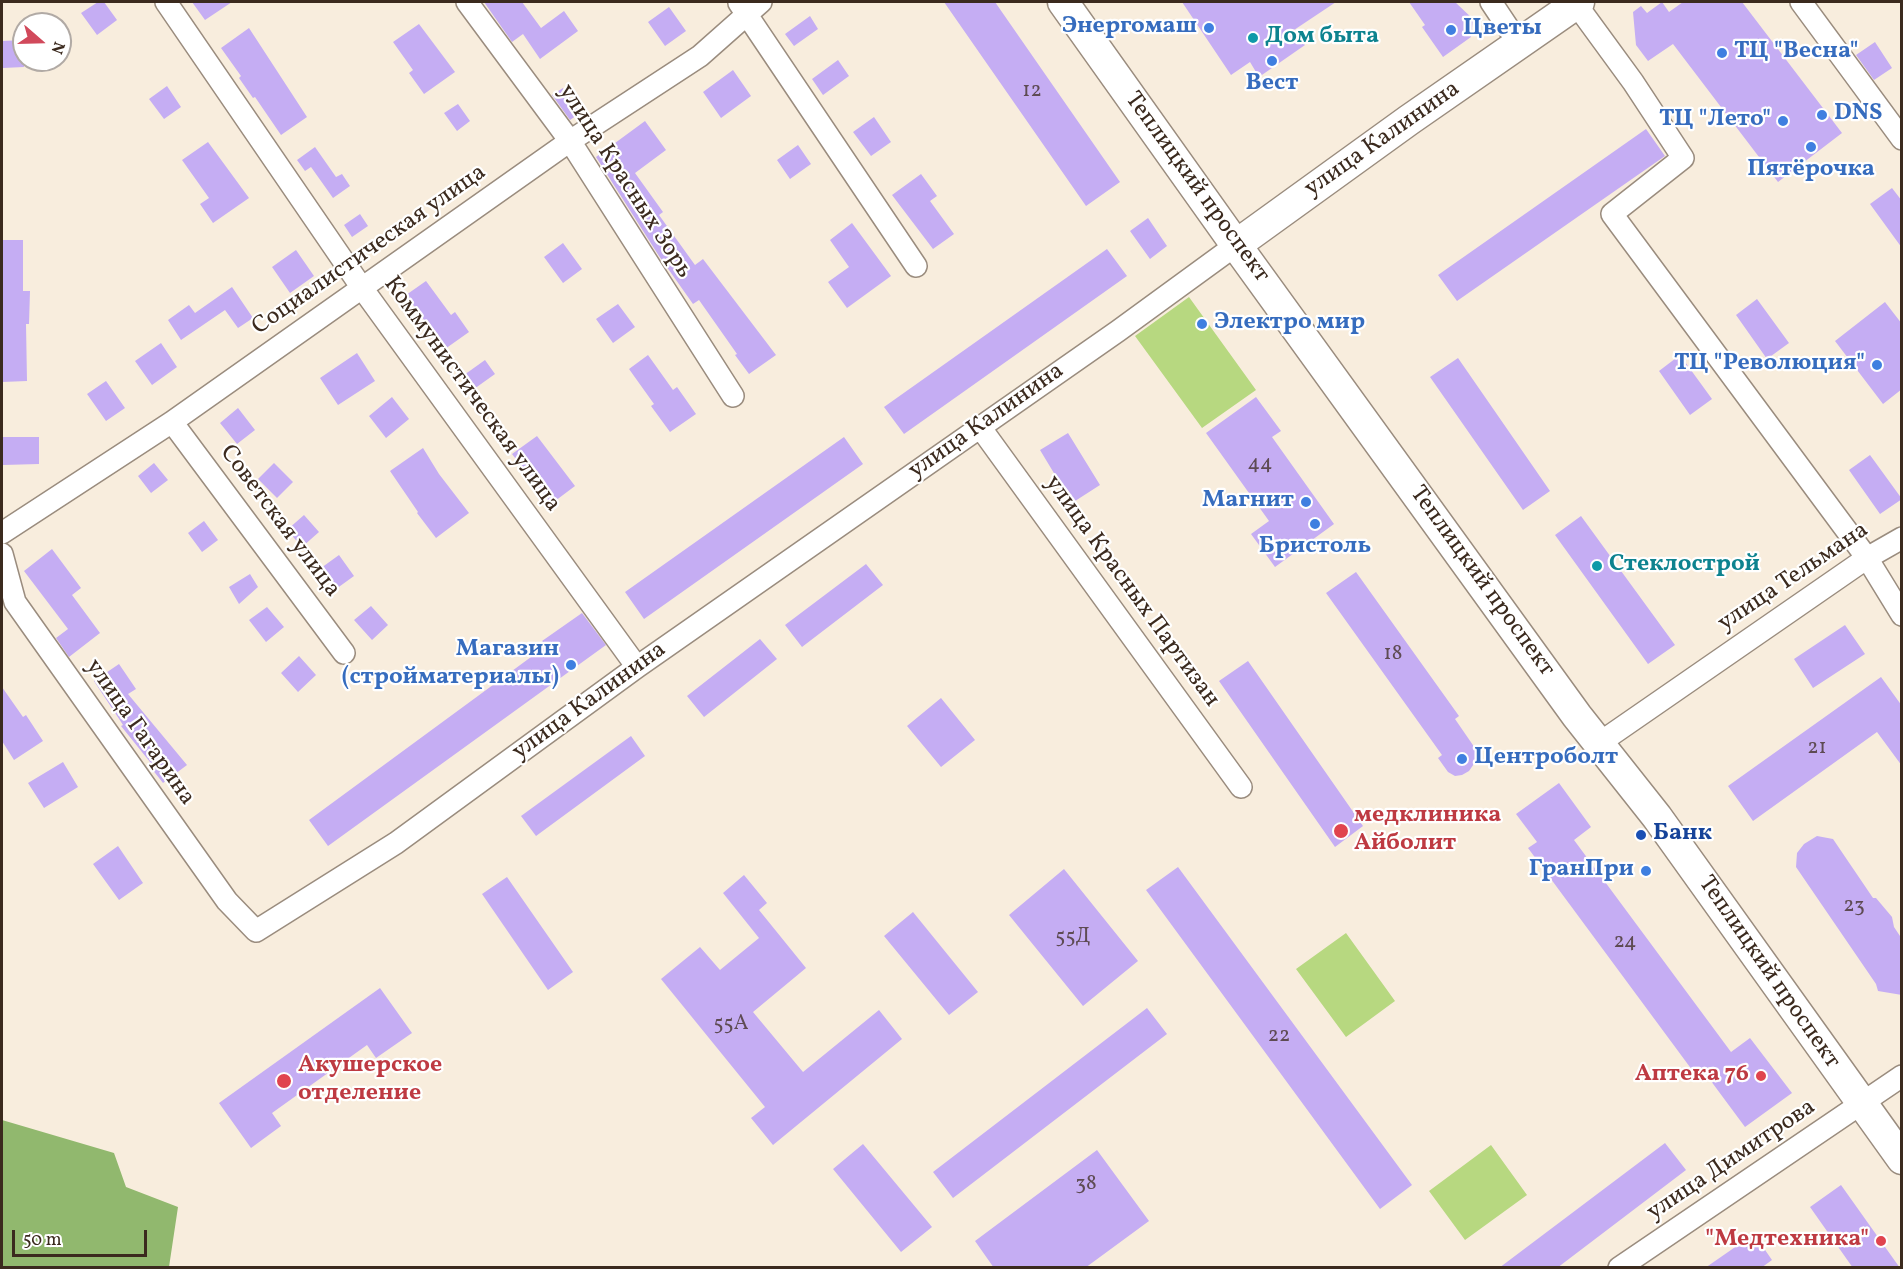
<!DOCTYPE html>
<meta charset="utf-8">
<style>
body{margin:0}
#map{position:relative;width:1903px;height:1269px;overflow:hidden;background:#f8eddd;font-family:Vollkorn,serif}
canvas{display:block}
.frame{position:absolute;inset:0;border:3px solid #3b2a1e;pointer-events:none}
.north{position:absolute;left:12px;top:12px;width:60px;height:60px;box-sizing:border-box;background:#fff;border:2px solid #b1aaa5;border-radius:50%;rotate:110deg;font-size:16px;font-weight:700;line-height:24px;text-align:center;color:#3b2a1e}
.north::after{content:'';display:block;margin:auto;width:21px;height:27px;background:#d1495b;clip-path:polygon(50% 0,100% 100%,50% 72%,0 100%)}
.scale{position:absolute;left:12px;top:1230px;width:135px;height:27px;box-sizing:border-box;border:3px solid #3b2a1e;border-top:0;padding-left:8px;font-size:18px;line-height:21px;white-space:nowrap;color:#3b2a1e;-webkit-text-stroke:4px #fff;paint-order:stroke}
</style>
<div id="map">
<canvas width="1903" height="1269"></canvas>
<div class="frame"></div>
<div class="north">N</div>
<div class="scale">50 m</div>
</div>
<script>
const c = document.querySelector('canvas').getContext('2d');
c.lineJoin = 'round';
function fillPath(path, color) {
  c.fillStyle = color;
  c.fill(path, 'evenodd');
}
function shape(rows) {
  const path = new Path2D();
  for (const r of rows) {
    path.moveTo(r[0], r[1]);
    for (let i = 2; i < r.length; i += 2) path.lineTo(r[i], r[i + 1]);
  }
  return path;
}
function stroke(path, color, width, dash) {
  c.strokeStyle = color;
  c.lineWidth = width;
  c.lineCap = dash ? 'butt' : 'round';
  c.setLineDash(dash || []);
  c.stroke(path);
}
function write(font, color, halo, rows, align = 'center') {
  c.font = font + ' Vollkorn,serif';
  c.lineWidth = 4.5;
  c.setLineDash([]);
  c.textBaseline = 'middle';
  c.strokeStyle = halo;
  c.fillStyle = color;
  for (const [text, x, y, turn = 0] of rows) {
    c.save();
    c.translate(x, y);
    c.rotate((+turn || 0) * Math.PI / 180);
    c.textAlign = isNaN(turn) ? turn : align;
    if (halo) c.strokeText(text, 0, 0);
    c.fillText(text, 0, 0);
    c.restore();
  }
}
fillPath(shape([
 [1189,297,1256,390,1202,428,1135,336],
 [1346,933,1395,1001,1346,1037,1296,969],
 [1491,1145,1527,1195,1465,1240,1429,1191]
]), '#b7d880');
fillPath(shape([
 [2,1120,114,1153,126,1187,178,1207,169,1267,2,1267]
]), '#91b86e');
fillPath(shape([
 [98,2,104,2,117,20,97,35,81,13],
 [192,2,232,2,205,20],
 [484,2,522,2,541,28,564,11,578,31,540,59,523,34,512,42],
 [944,2,995,2,1120,182,1086,206],
 [1182,2,1336,2,1294,30,1305,45,1259,77,1250,62,1231,75],
 [1409,2,1455,2,1473,19,1471,37,1443,57,1422,27,1425,25],
 [1662,2,1669,12,1683,2,1742,2,1842,133,1778,182,1673,44,1648,61,1636,45,1633,12,1641,6,1647,13],
 [669,7,686,31,665,46,648,22],
 [810,16,818,29,794,46,785,34],
 [419,24,455,72,424,94,409,73,413,70,393,42],
 [249,28,307,117,281,135,255,97,253,98,239,78,241,76,221,48],
 [24,40,24,67,3,68,2,41],
 [1875,42,1892,68,1874,80,1856,55],
 [838,60,849,76,823,95,812,79],
 [733,70,751,96,721,118,703,92],
 [167,86,181,107,164,119,149,99],
 [563,88,580,113,570,120,552,95],
 [458,104,470,121,457,131,444,113],
 [874,117,891,142,871,156,853,132],
 [645,121,666,150,635,173,663,212,659,215,695,265,703,259,776,355,749,374,735,355,737,354,699,300,693,304,659,256,596,157],
 [1646,129,1665,156,1457,301,1438,275],
 [208,142,249,198,213,223,200,204,209,198,182,160],
 [798,145,811,164,790,179,777,160],
 [315,147,336,177,342,174,350,186,333,198,311,167,305,171,297,160],
 [921,174,937,196,930,201,954,234,933,249,892,195],
 [1892,188,1902,201,1902,248,1870,204],
 [360,214,368,226,352,237,344,225],
 [1148,218,1167,246,1150,259,1130,231],
 [852,223,891,276,847,308,828,282,849,267,830,240],
 [2,240,23,240,23,291,30,291,29,324,26,324,27,381,2,382],
 [563,243,582,269,563,283,544,257],
 [1107,249,1127,276,904,434,884,407],
 [296,250,314,276,290,293,272,267],
 [426,281,451,315,455,312,469,332,445,349,406,295],
 [232,287,253,318,238,328,225,310,181,340,168,320,189,305,195,313],
 [1757,299,1789,343,1767,359,1736,315],
 [1885,302,1902,324,1902,389,1883,404,1835,341],
 [618,304,635,327,613,343,596,319],
 [161,343,177,367,152,385,135,361],
 [357,353,375,381,338,405,320,378],
 [648,355,673,390,677,387,696,414,670,432,651,406,654,404,629,369],
 [1680,355,1712,399,1690,415,1659,371],
 [1458,358,1550,491,1523,510,1430,377],
 [485,360,495,374,474,389,464,375],
 [106,381,125,408,106,421,87,394],
 [392,397,409,419,386,438,369,416],
 [1256,397,1281,431,1272,437,1334,524,1275,567,1251,534,1269,521,1206,433],
 [238,408,255,430,237,444,220,423],
 [1068,433,1100,485,1072,503,1040,450],
 [537,436,575,486,551,504,512,454],
 [2,437,39,437,39,464,3,465],
 [844,437,863,464,644,619,625,592],
 [423,448,439,474,469,513,436,538,417,513,418,512,390,471],
 [1870,455,1902,499,1880,514,1849,470],
 [154,463,168,480,151,493,138,476],
 [274,463,293,482,277,498,258,479],
 [304,515,319,532,302,547,287,530],
 [1581,516,1675,645,1648,664,1555,535],
 [204,521,218,540,202,552,188,533],
 [52,549,81,588,72,595,100,633,69,657,56,638,68,629,24,571],
 [339,555,354,576,336,589,321,568],
 [866,564,883,585,802,647,785,625],
 [1356,572,1459,716,1455,719,1477,751,1478,758,1469,771,1462,775,1455,776,1448,772,1438,758,1442,755,1326,593],
 [250,574,258,587,239,604,229,587],
 [371,606,388,625,372,640,354,620],
 [267,607,284,627,266,642,249,620],
 [582,613,606,645,328,846,309,820,546,646,542,641],
 [1845,625,1865,654,1813,688,1794,659],
 [760,639,777,659,704,717,687,696],
 [299,656,316,675,298,692,281,673],
 [1248,661,1363,826,1335,847,1219,681],
 [119,664,136,689,128,694,187,765,163,783,148,764,150,762,121,726,123,725,94,681],
 [1881,677,1902,706,1902,766,1877,732,1753,821,1728,786],
 [2,687,23,717,26,715,43,741,14,760,2,741],
 [941,698,975,740,941,767,907,726],
 [631,736,645,756,536,836,521,816],
 [63,762,78,787,44,808,28,783],
 [1559,783,1591,827,1574,840,1731,1052,1750,1038,1792,1093,1745,1127,1705,1073,1698,1078,1528,848,1537,842,1516,814],
 [1817,836,1833,839,1873,898,1876,898,1892,917,1894,927,1902,939,1902,995,1878,991,1876,984,1796,867,1797,853,1804,844],
 [118,846,143,883,119,900,93,864],
 [1178,867,1412,1185,1380,1209,1146,890],
 [1064,869,1138,961,1083,1006,1009,915],
 [744,875,767,903,759,910,806,968,753,1012,803,1072,879,1010,902,1039,773,1145,751,1118,765,1107,661,979,700,947,720,970,759,938,723,893],
 [507,877,573,972,548,990,482,894],
 [913,912,978,992,949,1015,884,936],
 [380,988,412,1033,376,1058,367,1045,272,1113,281,1126,251,1148,219,1103],
 [1147,1008,1167,1034,953,1198,933,1172],
 [1665,1143,1686,1170,1557,1268,1499,1268],
 [863,1144,932,1227,901,1252,833,1169],
 [1097,1150,1149,1221,1085,1268,994,1268,975,1241],
 [1841,1185,1900,1268,1853,1268,1810,1207],
 [1754,1234,1772,1260,1761,1268,1705,1268]
]), '#c5adf3');
const street = shape([
 [166,2,362,288,637,667],
 [467,2,570,141,733,396],
 [1491,2,1519,44],
 [1801,2,1902,139],
 [739,3,916,266],
 [1576,4,1633,82,1683,158,1612,214,1867,558,1902,615],
 [172,422,344,653],
 [980,427,1241,787],
 [2,533,172,422,570,141,700,56,761,2],
 [2,554,15,602,227,901,256,931,396,843,637,667,1118,331,1236,245],
 [1598,744,1867,558,1902,538],
 [1619,1268,1902,1076]
]);
const secondary = shape([
 [1063,2,1236,245,1577,716,1657,817,1902,1159],
 [1236,245,1409,120,1579,2]
]);
stroke(street, '#9a8c7e', 24);
stroke(secondary, '#9a8c7e', 33);
stroke(street, '#fff', 21);
stroke(secondary, '#fff', 30);
for (const [x, y, r, color] of [
 [1209,28,6,"#3f7fe0"],
 [1451,30,6,"#3f7fe0"],
 [1253,38,6,"#0f9aa8"],
 [1722,53,6,"#3f7fe0"],
 [1272,61,6,"#3f7fe0"],
 [1822,115,6,"#3f7fe0"],
 [1783,121,6,"#3f7fe0"],
 [1811,147,6,"#3f7fe0"],
 [1202,324,6,"#3f7fe0"],
 [1877,365,6,"#3f7fe0"],
 [1306,502,6,"#3f7fe0"],
 [1315,524,6,"#3f7fe0"],
 [1597,566,6,"#0f9aa8"],
 [571,665,6,"#3f7fe0"],
 [1462,759,6,"#3f7fe0"],
 [1341,831,8,"#e0444e"],
 [1641,835,6,"#1a4fb4"],
 [1646,871,6,"#3f7fe0"],
 [1761,1076,6,"#e0444e"],
 [284,1081,8,"#e0444e"],
 [1881,1241,6,"#e0444e"]
]) {
  const dot = new Path2D();
  dot.arc(x, y, r, 0, 2 * Math.PI);
  c.fillStyle = color;
  c.fill(dot);
  stroke(dot, '#fff', 2);
}
write('21px', '#5e4b53', null, [
 ["12",1032,92],
 ["44",1260,465],
 ["18",1393,655],
 ["21",1817,749],
 ["23",1854,907],
 ["55Д",1073,938],
 ["24",1625,943],
 ["55А",731,1025],
 ["22",1279,1037],
 ["38",1086,1185]
]);
write('bold 24px', '#366cbe', '#fff', [
 ["Энергомаш",1197,28],
 ["Цветы",1463,30,"left"],
 ["ТЦ \"Весна\"",1734,53,"left"],
 ["Вест",1272,85,"center"],
 ["DNS",1834,115,"left"],
 ["ТЦ \"Лето\"",1771,121],
 ["Пятёрочка",1811,171,"center"],
 ["Электро мир",1214,324,"left"],
 ["ТЦ \"Революция\"",1865,365],
 ["Магнит",1294,502],
 ["Бристоль",1315,548,"center"],
 ["Магазин",559,651],
 ["(стройматериалы)",559,679],
 ["Центроболт",1474,759,"left"],
 ["ГранПри",1634,871]
], 'right');
write('bold 24px', '#0d838f', '#fff', [
 ["Дом быта",1265,38],
 ["Стеклострой",1609,566]
], 'left');
write('24px', '#3b2a1e', '#fff', [
 ["улица Калинина",1383,140,-35],
 ["улица Красных Зорь",624,182,57],
 ["Теплицкий проспект",1196,188,54],
 ["Социалистическая улица",370,251,-35],
 ["Коммунистическая улица",471,395,54],
 ["улица Калинина",987,422,-35],
 ["Советская улица",279,522,53],
 ["улица Тельмана",1794,578,-34],
 ["Теплицкий проспект",1481,582,54],
 ["улица Красных Партизан",1131,592,54],
 ["улица Калинина",590,702,-36],
 ["улица Гагарина",139,733,55],
 ["Теплицкий проспект",1768,973,55],
 ["улица Димитрова",1732,1161,-34]
]);
write('bold 24px', '#be3a42', '#fff', [
 ["медклиника",1354,817],
 ["Айболит",1354,845],
 ["Акушерское",298,1067],
 ["отделение",298,1095],
 ["Аптека 76",1749,1076,"right"],
 ["\"Медтехника\"",1869,1241,"right"]
], 'left');
write('bold 24px', '#164399', '#fff', [
 ["Банк",1653,835]
], 'left');
</script>
